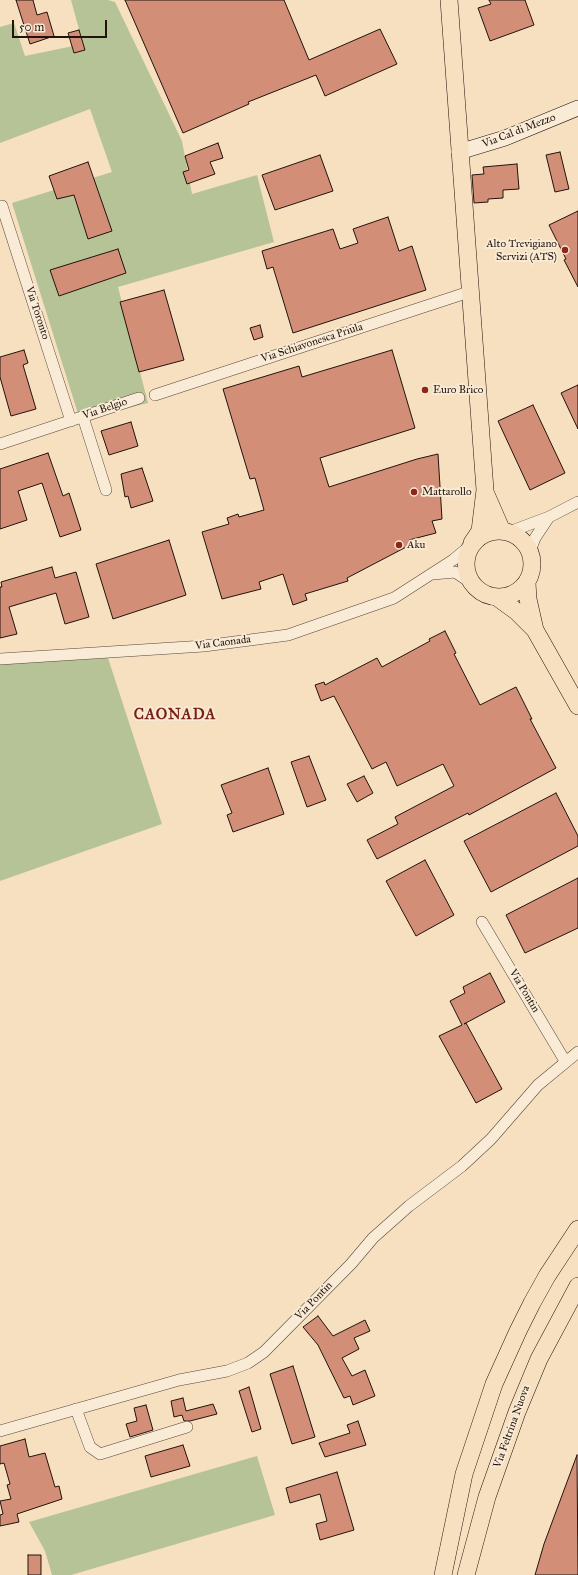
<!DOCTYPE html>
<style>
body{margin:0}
#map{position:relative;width:578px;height:1575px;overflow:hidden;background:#f6e0c0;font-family:"IM FELL Great Primer",serif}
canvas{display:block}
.scale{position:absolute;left:12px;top:20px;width:95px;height:18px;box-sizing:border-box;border:2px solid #22130c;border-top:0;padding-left:5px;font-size:12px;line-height:14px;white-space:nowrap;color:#22130c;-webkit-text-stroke:3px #f9ebd6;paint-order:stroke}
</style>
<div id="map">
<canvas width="578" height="1575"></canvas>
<div class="scale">50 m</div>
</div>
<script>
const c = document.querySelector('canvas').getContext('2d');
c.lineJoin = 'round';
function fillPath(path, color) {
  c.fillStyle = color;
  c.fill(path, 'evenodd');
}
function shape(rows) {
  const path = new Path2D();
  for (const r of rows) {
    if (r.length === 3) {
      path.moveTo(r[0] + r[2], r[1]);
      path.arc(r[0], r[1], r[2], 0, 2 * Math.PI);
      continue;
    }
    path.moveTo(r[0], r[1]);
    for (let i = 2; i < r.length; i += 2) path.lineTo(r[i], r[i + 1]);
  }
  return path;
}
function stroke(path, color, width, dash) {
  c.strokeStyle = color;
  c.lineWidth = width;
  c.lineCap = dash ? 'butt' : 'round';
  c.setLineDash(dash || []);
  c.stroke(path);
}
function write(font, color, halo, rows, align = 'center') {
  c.font = font + ' "IM FELL Great Primer",serif';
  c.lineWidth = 3.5;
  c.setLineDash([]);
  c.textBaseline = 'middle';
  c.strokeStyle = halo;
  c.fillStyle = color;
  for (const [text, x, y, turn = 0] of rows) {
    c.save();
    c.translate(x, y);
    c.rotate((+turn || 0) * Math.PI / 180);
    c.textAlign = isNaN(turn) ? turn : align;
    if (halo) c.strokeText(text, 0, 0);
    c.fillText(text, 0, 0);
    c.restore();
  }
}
fillPath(shape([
 [71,0,108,0,115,2,182,141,192,194,257,175,274,242,118,287,148,403,80,420,12,203,112,172,90,109,0,143,0,27,14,23,25,56,83,44],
 [108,658,162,824,0,881,0,663],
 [257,1456,275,1515,71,1575,52,1575,45,1551,29,1522]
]), '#b6c397');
const building = shape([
 [16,0,33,0,37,15,47,12,54,36,30,44,16,0],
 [125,0,284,0,309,60,380,29,397,64,325,96,316,75,248,102,249,104,183,133,125,0],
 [489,0,525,0,534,25,490,41,478,8,491,4,489,0],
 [79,30,85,50,74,53,68,33,79,30],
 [218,143,223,158,210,162,215,174,187,184,183,172,189,170,185,156,218,143],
 [560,152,569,189,555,192,546,155,560,152],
 [320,155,333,191,275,210,262,175,320,155],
 [88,162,112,231,88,239,74,195,57,199,49,176,88,162],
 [517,164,519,189,503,190,503,198,488,199,488,202,474,203,472,175,484,174,483,167,517,164],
 [578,211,578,287,564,260,566,259,549,225,578,211],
 [388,217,399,251,412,246,426,290,293,333,273,267,267,269,262,251,333,229,340,249,358,243,353,229,388,217],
 [118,249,126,273,59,296,50,270,118,249],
 [164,290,184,360,139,372,120,302,164,290],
 [260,325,263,337,254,340,250,328,260,325],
 [24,350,28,363,23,365,36,409,11,416,0,377,0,357,24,350],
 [392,350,415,428,320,458,329,487,417,459,438,454,442,519,432,521,436,533,409,540,410,545,347,578,348,581,305,594,307,600,293,605,283,574,259,582,261,589,222,599,202,532,229,524,227,518,238,514,239,517,264,510,255,478,250,479,223,389,299,366,302,377,392,350],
 [578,385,578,429,561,393,578,385],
 [533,405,565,473,530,490,498,421,533,405],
 [131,422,138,446,109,455,101,431,131,422],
 [48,453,63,496,69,493,81,530,60,537,42,483,18,491,27,520,0,529,0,469,48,453],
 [142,468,153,501,131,508,128,496,125,497,121,474,142,468],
 [169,540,186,595,113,619,96,564,169,540],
 [52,567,55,578,76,572,89,617,65,624,56,593,9,607,17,634,0,638,0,587,2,587,1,582,52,567],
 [445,631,456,653,454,654,480,705,516,687,532,719,530,719,556,768,469,815,468,813,377,859,367,840,398,824,395,817,454,786,443,764,397,786,386,762,372,769,334,696,321,701,315,685,324,682,325,685,377,658,382,667,430,641,429,639,445,631],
 [309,756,326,800,307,807,291,762,309,756],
 [268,768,284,814,233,832,227,815,232,813,221,785,268,768],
 [364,776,373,793,357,802,347,784,364,776],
 [556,793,578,836,578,846,491,892,464,841,556,793],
 [425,860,454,915,416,936,386,881,425,860],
 [578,878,578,928,525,953,506,915,578,878],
 [490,973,505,1002,464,1024,466,1023,502,1089,476,1103,439,1036,462,1025,450,1001,465,993,463,987,490,973],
 [318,1316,333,1336,365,1320,370,1331,354,1338,359,1349,342,1358,352,1376,365,1370,375,1396,353,1405,350,1396,344,1398,318,1345,303,1327,318,1316],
 [293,1366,315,1437,292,1444,270,1374,293,1366],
 [249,1387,261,1429,252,1432,239,1391,249,1387],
 [183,1398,186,1411,213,1404,217,1414,190,1421,184,1421,182,1415,174,1417,171,1401,183,1398],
 [146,1405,153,1430,130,1437,126,1424,137,1421,134,1408,146,1405],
 [358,1421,366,1445,325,1457,319,1443,350,1433,347,1425,358,1421],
 [25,1439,29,1457,45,1453,55,1487,59,1486,62,1499,17,1514,19,1522,0,1526,0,1515,3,1514,0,1501,11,1499,7,1485,10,1484,4,1463,0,1464,0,1446,25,1439],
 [183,1445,190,1466,151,1477,145,1456,183,1445],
 [577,1455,578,1575,535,1575,544,1544,577,1455],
 [337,1472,354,1530,320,1540,316,1524,327,1521,320,1494,290,1503,286,1488,337,1472],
 [28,1555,41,1555,41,1575,28,1575,28,1555]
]);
fillPath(building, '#d28e77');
stroke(building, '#22130c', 1);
const street = shape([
 [0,206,2,206,71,421],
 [155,395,469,292],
 [83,417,106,490],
 [0,444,139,398],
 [509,532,549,517,578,502],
 [530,551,535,538,549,517],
 [433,574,455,572,470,582],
 [0,659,204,646,288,635,394,598,453,560,471,545],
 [482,922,565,1061],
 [76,1409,90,1447,100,1454,187,1427],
 [0,1431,179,1380,227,1371,248,1363,264,1352,351,1264,373,1238,409,1206,462,1166,491,1139,538,1085,578,1052]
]);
const secondary = shape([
 [459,152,505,138,578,108]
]);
const primary = shape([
 [449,0,485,490,480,531,472,543],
 [485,492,502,531],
 [499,564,33],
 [527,583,528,599,535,630,578,706],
 [498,598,516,611,535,630],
 [443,1575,464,1474,494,1384,518,1331,532,1303,547,1276,578,1229],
 [466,1575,487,1497,517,1412,539,1359,578,1286]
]);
stroke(street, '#574639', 12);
stroke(secondary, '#22130c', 16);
stroke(primary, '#22130c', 18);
stroke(street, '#f9ebd6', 11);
stroke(secondary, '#f9ebd6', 15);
stroke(primary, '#f6e0c0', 17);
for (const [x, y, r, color] of [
 [565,250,4,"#8f2418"],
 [425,390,4,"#8f2418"],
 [414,492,4,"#8f2418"],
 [399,545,4,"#8f2418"]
]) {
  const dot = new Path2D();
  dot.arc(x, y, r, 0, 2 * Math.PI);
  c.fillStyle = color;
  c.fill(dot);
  stroke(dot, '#f9ebd6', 1.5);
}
write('11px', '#22130c', '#f9ebd6', [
 ["Via Cal di Mezzo",519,131,-21],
 ["Via Toronto",37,313,72],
 ["Via Schiavonesca Priula",312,343,-18],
 ["Via Belgio",105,409,-19],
 ["Via Caonada",223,643,-7],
 ["Via Pontin",524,991,59],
 ["Via Pontin",314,1301,-46],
 ["Via Feltrina Nuova",512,1427,-70]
]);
write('11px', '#22130c', '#f9ebd6', [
 ["Alto Trevigiano",557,244,"right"],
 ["Servizi (ATS)",557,257,"right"],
 ["Euro Brico",433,390],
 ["Mattarollo",422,492],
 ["Aku",407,545]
], 'left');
c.letterSpacing = '1px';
write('bold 15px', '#7a1f14', '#f9ebd6', [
 ["CAONADA",175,715]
]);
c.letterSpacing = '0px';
</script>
